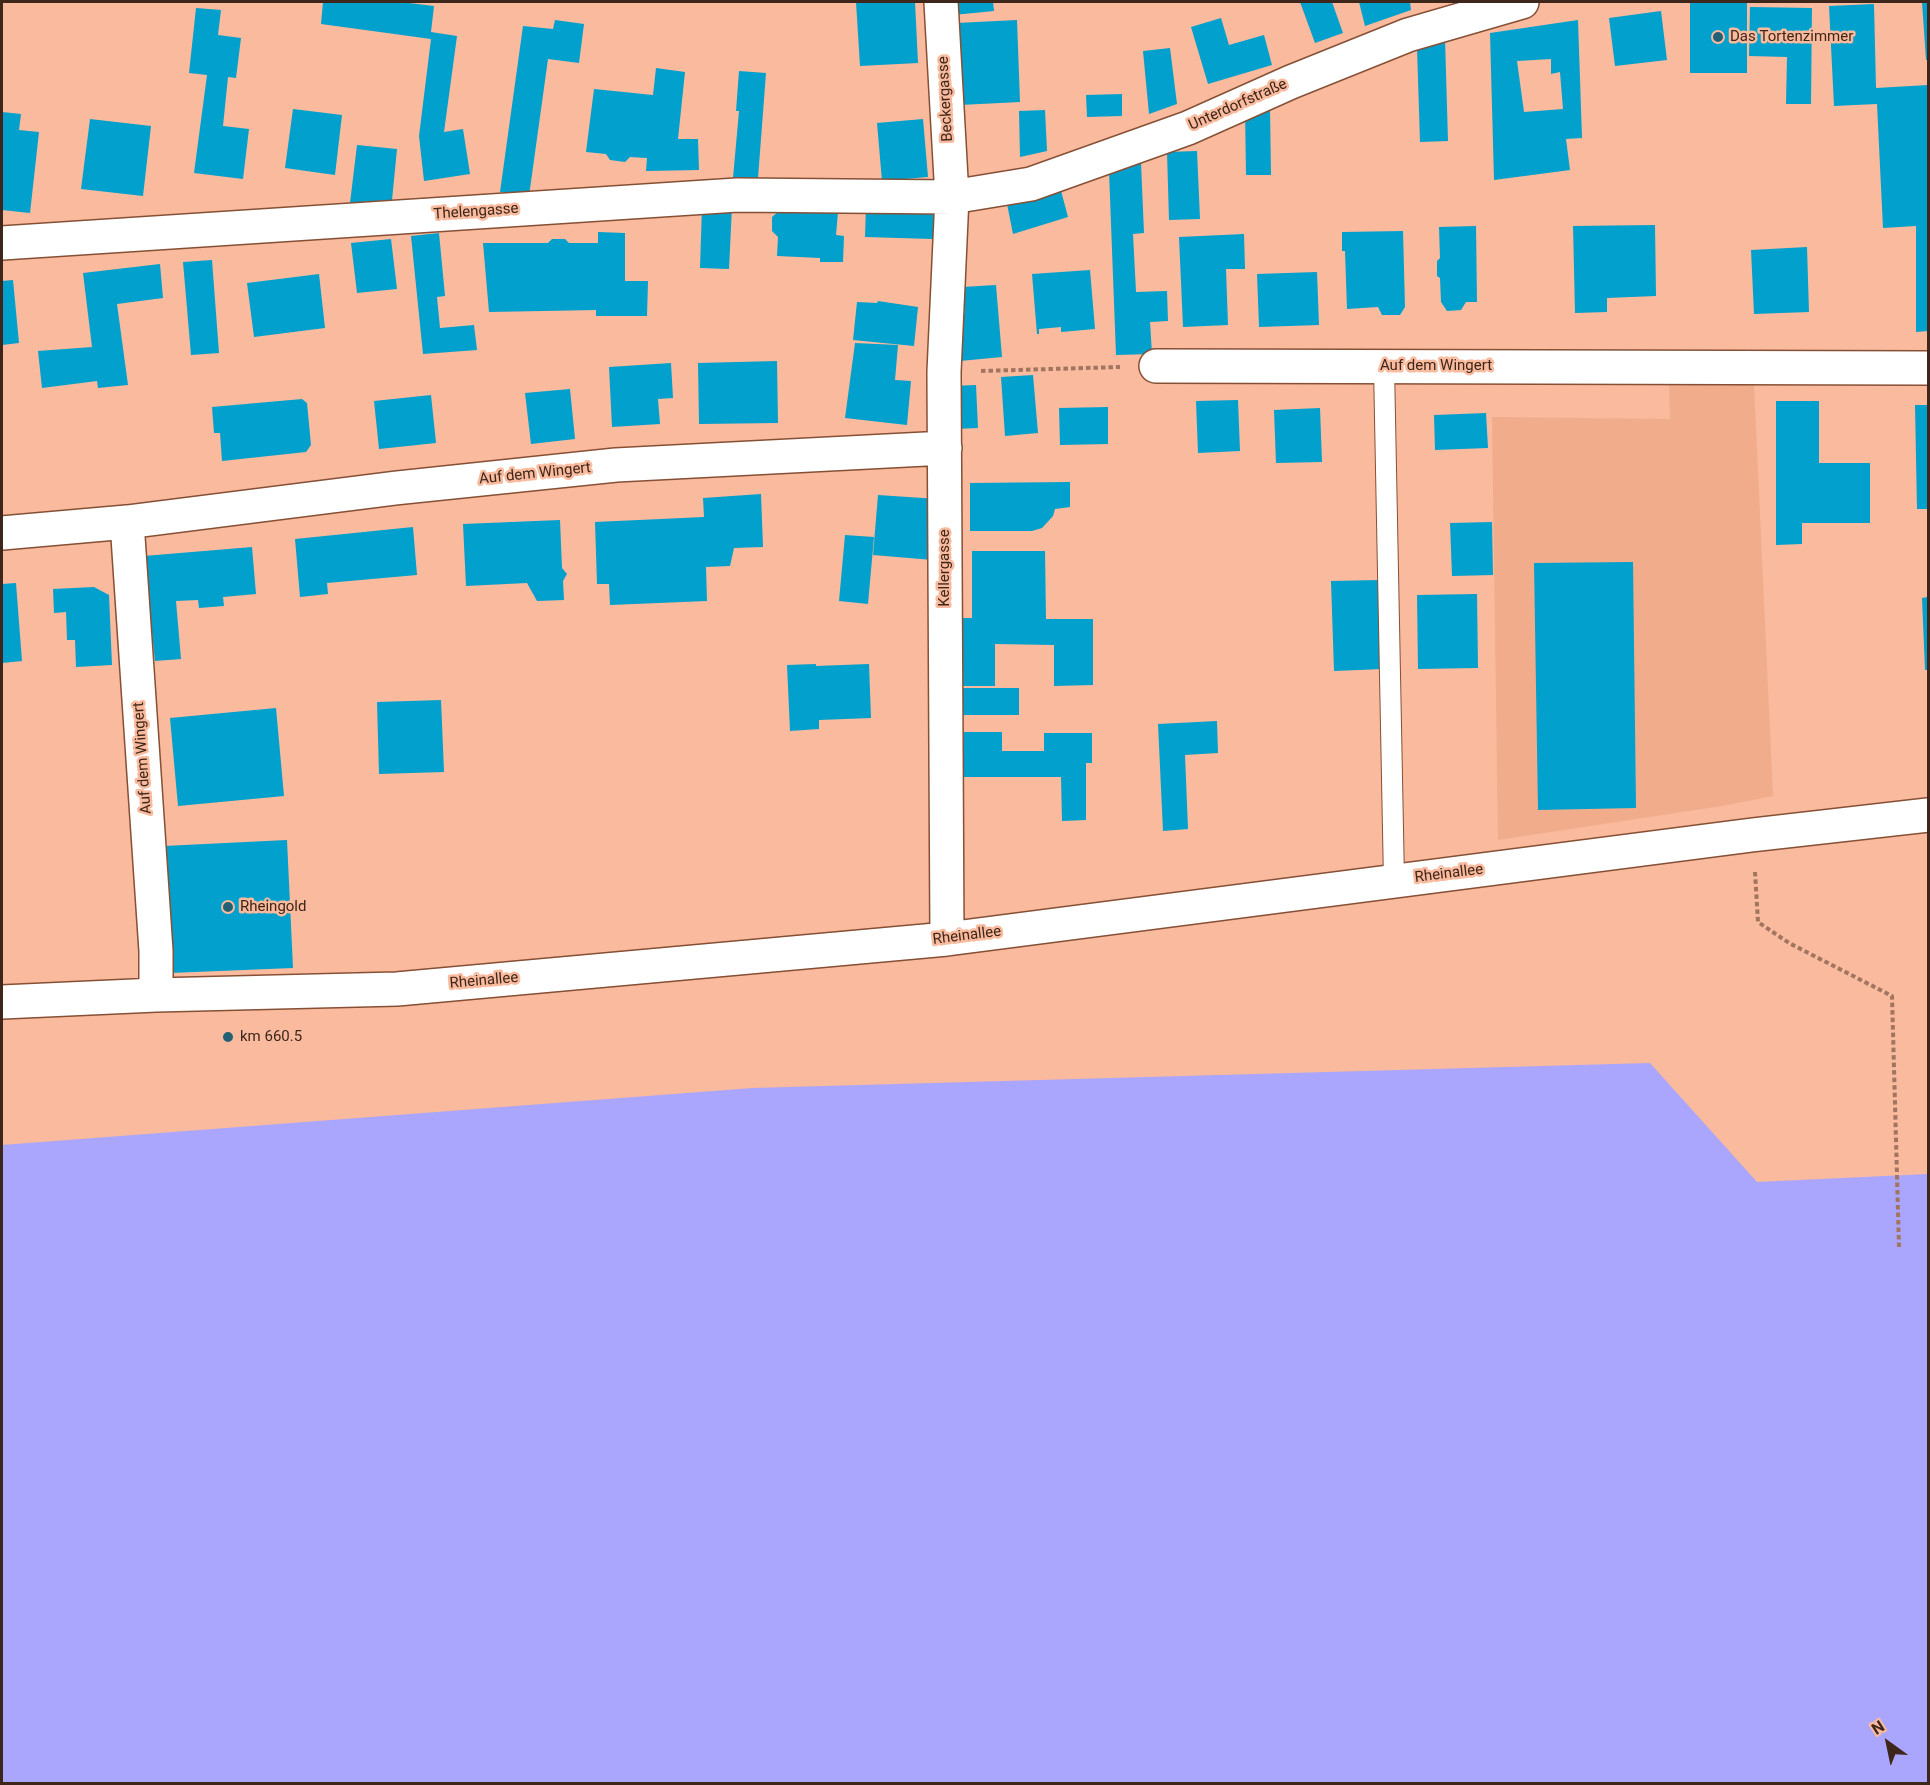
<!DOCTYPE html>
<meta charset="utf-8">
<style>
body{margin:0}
#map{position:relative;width:1930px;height:1785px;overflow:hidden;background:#f9ba9d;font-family:Roboto,sans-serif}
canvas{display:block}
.frame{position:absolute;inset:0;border:3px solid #3e261a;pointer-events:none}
.north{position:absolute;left:1858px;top:1713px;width:60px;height:60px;-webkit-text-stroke:4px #f9ba9d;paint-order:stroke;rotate:327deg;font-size:16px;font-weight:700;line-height:24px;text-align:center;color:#3e261a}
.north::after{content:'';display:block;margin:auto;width:21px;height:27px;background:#3e261a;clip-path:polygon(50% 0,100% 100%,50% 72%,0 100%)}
</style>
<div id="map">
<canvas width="1930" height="1785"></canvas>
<div class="frame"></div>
<div class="north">N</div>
</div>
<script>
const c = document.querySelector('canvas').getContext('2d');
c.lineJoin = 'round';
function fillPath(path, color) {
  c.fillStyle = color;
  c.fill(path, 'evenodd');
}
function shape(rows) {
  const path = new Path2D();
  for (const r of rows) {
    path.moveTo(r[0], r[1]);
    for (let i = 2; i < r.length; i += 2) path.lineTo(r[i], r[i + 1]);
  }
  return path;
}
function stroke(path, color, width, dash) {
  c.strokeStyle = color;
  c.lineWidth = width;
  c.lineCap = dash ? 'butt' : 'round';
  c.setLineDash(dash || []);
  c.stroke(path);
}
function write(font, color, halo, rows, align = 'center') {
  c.font = font + ' Roboto,sans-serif';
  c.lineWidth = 5;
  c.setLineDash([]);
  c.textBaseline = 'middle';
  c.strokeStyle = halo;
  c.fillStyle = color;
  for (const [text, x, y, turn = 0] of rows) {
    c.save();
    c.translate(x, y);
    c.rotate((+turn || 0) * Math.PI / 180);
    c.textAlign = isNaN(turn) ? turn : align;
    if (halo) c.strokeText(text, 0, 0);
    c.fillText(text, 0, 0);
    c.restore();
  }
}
fillPath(shape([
 [1669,384,1754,385,1773,796,1722,806,1498,840,1492,417,1670,419]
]), '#f1ac8c');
fillPath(shape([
 [1650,1063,1757,1182,1928,1174,1928,1783,2,1783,2,1145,753,1088]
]), '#aaa5fd');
fillPath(shape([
 [323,2,401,2,434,6,431,32,457,36,444,132,463,129,470,174,424,181,419,136,431,39,321,24],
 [856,2,915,2,918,63,860,66],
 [951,2,993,2,994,11,953,15],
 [1300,2,1332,2,1343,33,1315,43],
 [1359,2,1410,2,1411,10,1365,26],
 [1690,2,1747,2,1747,73,1690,73],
 [1922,2,1928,2,1928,60,1926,60],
 [1874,4,1876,88,1928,85,1928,331,1916,332,1916,226,1883,228,1877,104,1834,106,1829,6],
 [1750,7,1812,8,1811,104,1786,104,1787,57,1749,56],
 [196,8,221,10,218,35,241,38,236,78,228,77,223,126,249,129,243,179,194,173,207,75,189,73],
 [1661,11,1667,60,1615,66,1609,18],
 [1221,18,1229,45,1264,35,1272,65,1208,84,1191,27],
 [555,20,584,24,579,63,548,59,529,196,500,192,523,26,553,29],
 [1017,20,1020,102,960,105,957,23],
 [1578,20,1582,138,1566,139,1570,170,1494,180,1490,33],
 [1551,59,1551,74,1560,72,1563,109,1524,112,1517,61],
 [1445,39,1448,141,1420,142,1417,48],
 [1170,48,1177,104,1149,114,1143,51],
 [656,68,685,72,678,139,698,139,699,170,646,171,647,158,630,157,625,162,610,160,606,154,586,152,594,89,653,95],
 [739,71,766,73,758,178,733,178,739,111,736,111],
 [1122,94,1122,116,1087,117,1086,95],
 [1270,108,1271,175,1246,175,1245,109],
 [293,109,342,115,335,175,285,168],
 [1045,110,1047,151,1020,157,1019,111],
 [2,112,21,114,19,130,39,132,30,213,2,210],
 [90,119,151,126,143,196,81,189],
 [923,119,928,177,882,181,877,123],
 [357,145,397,149,392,200,350,203],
 [1197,151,1200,219,1169,220,1167,152],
 [1141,163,1144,233,1133,234,1136,292,1167,291,1168,321,1150,322,1152,354,1116,355,1109,171],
 [1060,187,1068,217,1013,234,1007,204],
 [702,206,732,206,729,269,700,268],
 [866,206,934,209,933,239,865,237],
 [779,211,838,212,836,235,844,236,843,262,820,262,820,258,777,256,778,237,772,231,772,217],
 [1655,225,1656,296,1607,298,1607,312,1575,313,1573,226],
 [1476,226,1477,302,1466,302,1461,310,1447,311,1441,302,1440,278,1437,276,1437,261,1440,258,1439,227],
 [1403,231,1405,307,1400,315,1382,315,1378,307,1347,309,1345,251,1342,251,1342,232],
 [598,232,625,233,625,281,648,281,647,316,596,316,596,310,489,312,483,243,548,243,552,239,565,239,569,243,598,243],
 [439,233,445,296,437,297,440,328,474,325,477,350,423,354,411,236],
 [1244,234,1245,269,1226,269,1228,325,1183,327,1179,237],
 [391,239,397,289,357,293,351,243],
 [1807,247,1809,312,1754,314,1751,250],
 [212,260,219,353,191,355,183,262],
 [160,264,163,298,117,304,128,385,98,388,97,381,42,388,38,351,92,347,83,273],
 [1090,270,1095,329,1061,332,1061,327,1039,329,1039,334,1037,334,1032,274],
 [1317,272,1319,325,1259,327,1257,274],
 [319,274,325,328,254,337,247,283],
 [13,280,19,343,2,345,2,281],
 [996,285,1002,357,960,361,959,313,965,313,962,287],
 [878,301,918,307,914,346,853,340,857,302,877,303],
 [855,343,898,345,895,380,911,381,907,425,845,418],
 [777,361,778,423,699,424,698,363],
 [671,363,673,398,658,399,660,424,612,427,609,367],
 [1033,375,1038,433,1005,436,1001,377],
 [976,385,978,428,953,429,952,386],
 [570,389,575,439,531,444,525,393],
 [431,395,436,443,379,449,374,401],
 [302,399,307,403,311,445,306,452,222,461,220,433,214,433,212,407],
 [1238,400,1240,451,1198,453,1196,401],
 [1776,401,1819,401,1819,463,1870,463,1870,523,1802,523,1802,544,1776,545],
 [1915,405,1928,405,1928,509,1917,509],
 [1108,407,1108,444,1060,445,1059,408],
 [1320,408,1322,462,1276,463,1274,410],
 [1486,413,1488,448,1435,450,1434,415],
 [1070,482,1070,507,1055,509,1053,516,1042,528,1032,531,970,531,970,483],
 [761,494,763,547,734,548,730,566,706,567,707,601,610,605,609,584,597,584,595,522,704,517,703,498],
 [878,495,938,499,933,560,873,555],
 [560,520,562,568,567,574,563,581,564,600,537,601,527,583,466,586,463,524],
 [1492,522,1493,575,1452,576,1450,523],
 [413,527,417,575,327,583,328,594,300,597,295,539],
 [845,535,874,537,868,604,839,601],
 [252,547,256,594,223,597,224,606,199,608,198,600,176,601,181,659,155,661,144,556],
 [972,551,1045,551,1046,619,1093,619,1093,685,1054,686,1054,645,995,644,995,686,962,686,963,618,972,618],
 [1633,562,1636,808,1538,810,1534,563],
 [1380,580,1383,669,1334,671,1331,581],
 [16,583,22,661,2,663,2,584],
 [94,587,109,595,112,665,76,667,75,640,67,640,66,612,54,613,53,589],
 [1477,594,1478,668,1418,669,1417,595],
 [1928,597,1928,670,1925,670,1922,598],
 [816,664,816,666,869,664,871,718,819,720,819,729,790,731,787,665],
 [963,688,1019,688,1019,715,963,715],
 [441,700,444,772,379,774,377,702],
 [276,708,284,796,178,806,170,718],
 [1217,721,1218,753,1185,755,1188,829,1163,831,1158,724],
 [964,732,1002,732,1002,751,1044,751,1044,733,1092,733,1092,763,1086,763,1086,820,1062,821,1061,777,964,777],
 [287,840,293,968,170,973,164,846]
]), '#02a0cc');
const lane = shape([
 [1384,366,1394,881]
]);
const street = shape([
 [941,2,952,197,944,372,947,939],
 [2,243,737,195,952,197,1031,184,1188,128,1291,82,1408,35,1522,2],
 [1156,366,1928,368],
 [127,522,156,951,156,995],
 [2,533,127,522,396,488,616,465,945,448],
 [2,1002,156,995,397,989,947,939,1752,835,1928,815]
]);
stroke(lane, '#865036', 22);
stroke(street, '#865036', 36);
stroke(shape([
 [981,371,1120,367],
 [1755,872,1758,922,1789,943,1892,996,1899,1248]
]), '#a27560', 4, [4.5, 3]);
stroke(lane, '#fff', 20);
stroke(street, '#fff', 33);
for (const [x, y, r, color] of [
 [1718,37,6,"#226076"],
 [228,907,6,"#226076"],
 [228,1037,6,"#226076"]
]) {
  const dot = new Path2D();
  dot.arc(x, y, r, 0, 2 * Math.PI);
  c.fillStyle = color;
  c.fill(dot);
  stroke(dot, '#f9ba9d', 2);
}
write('15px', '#3e261a', '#f9ba9d', [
 ["Das Tortenzimmer",1730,37],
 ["Rheingold",240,907],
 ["km 660.5",240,1037]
], 'left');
write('15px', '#3e261a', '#f9ba9d', [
 ["Beckergasse",946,99,-93],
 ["Unterdorfstraße",1238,105,-24],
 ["Thelengasse",476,212,-4],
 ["Auf dem Wingert",1436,366],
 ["Auf dem Wingert",535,474,-6],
 ["Kellergasse",945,568,-90],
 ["Auf dem Wingert",143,758,-94],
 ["Rheinallee",1449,874,-7],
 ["Rheinallee",967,936,-7],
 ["Rheinallee",484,981,-5]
]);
</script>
